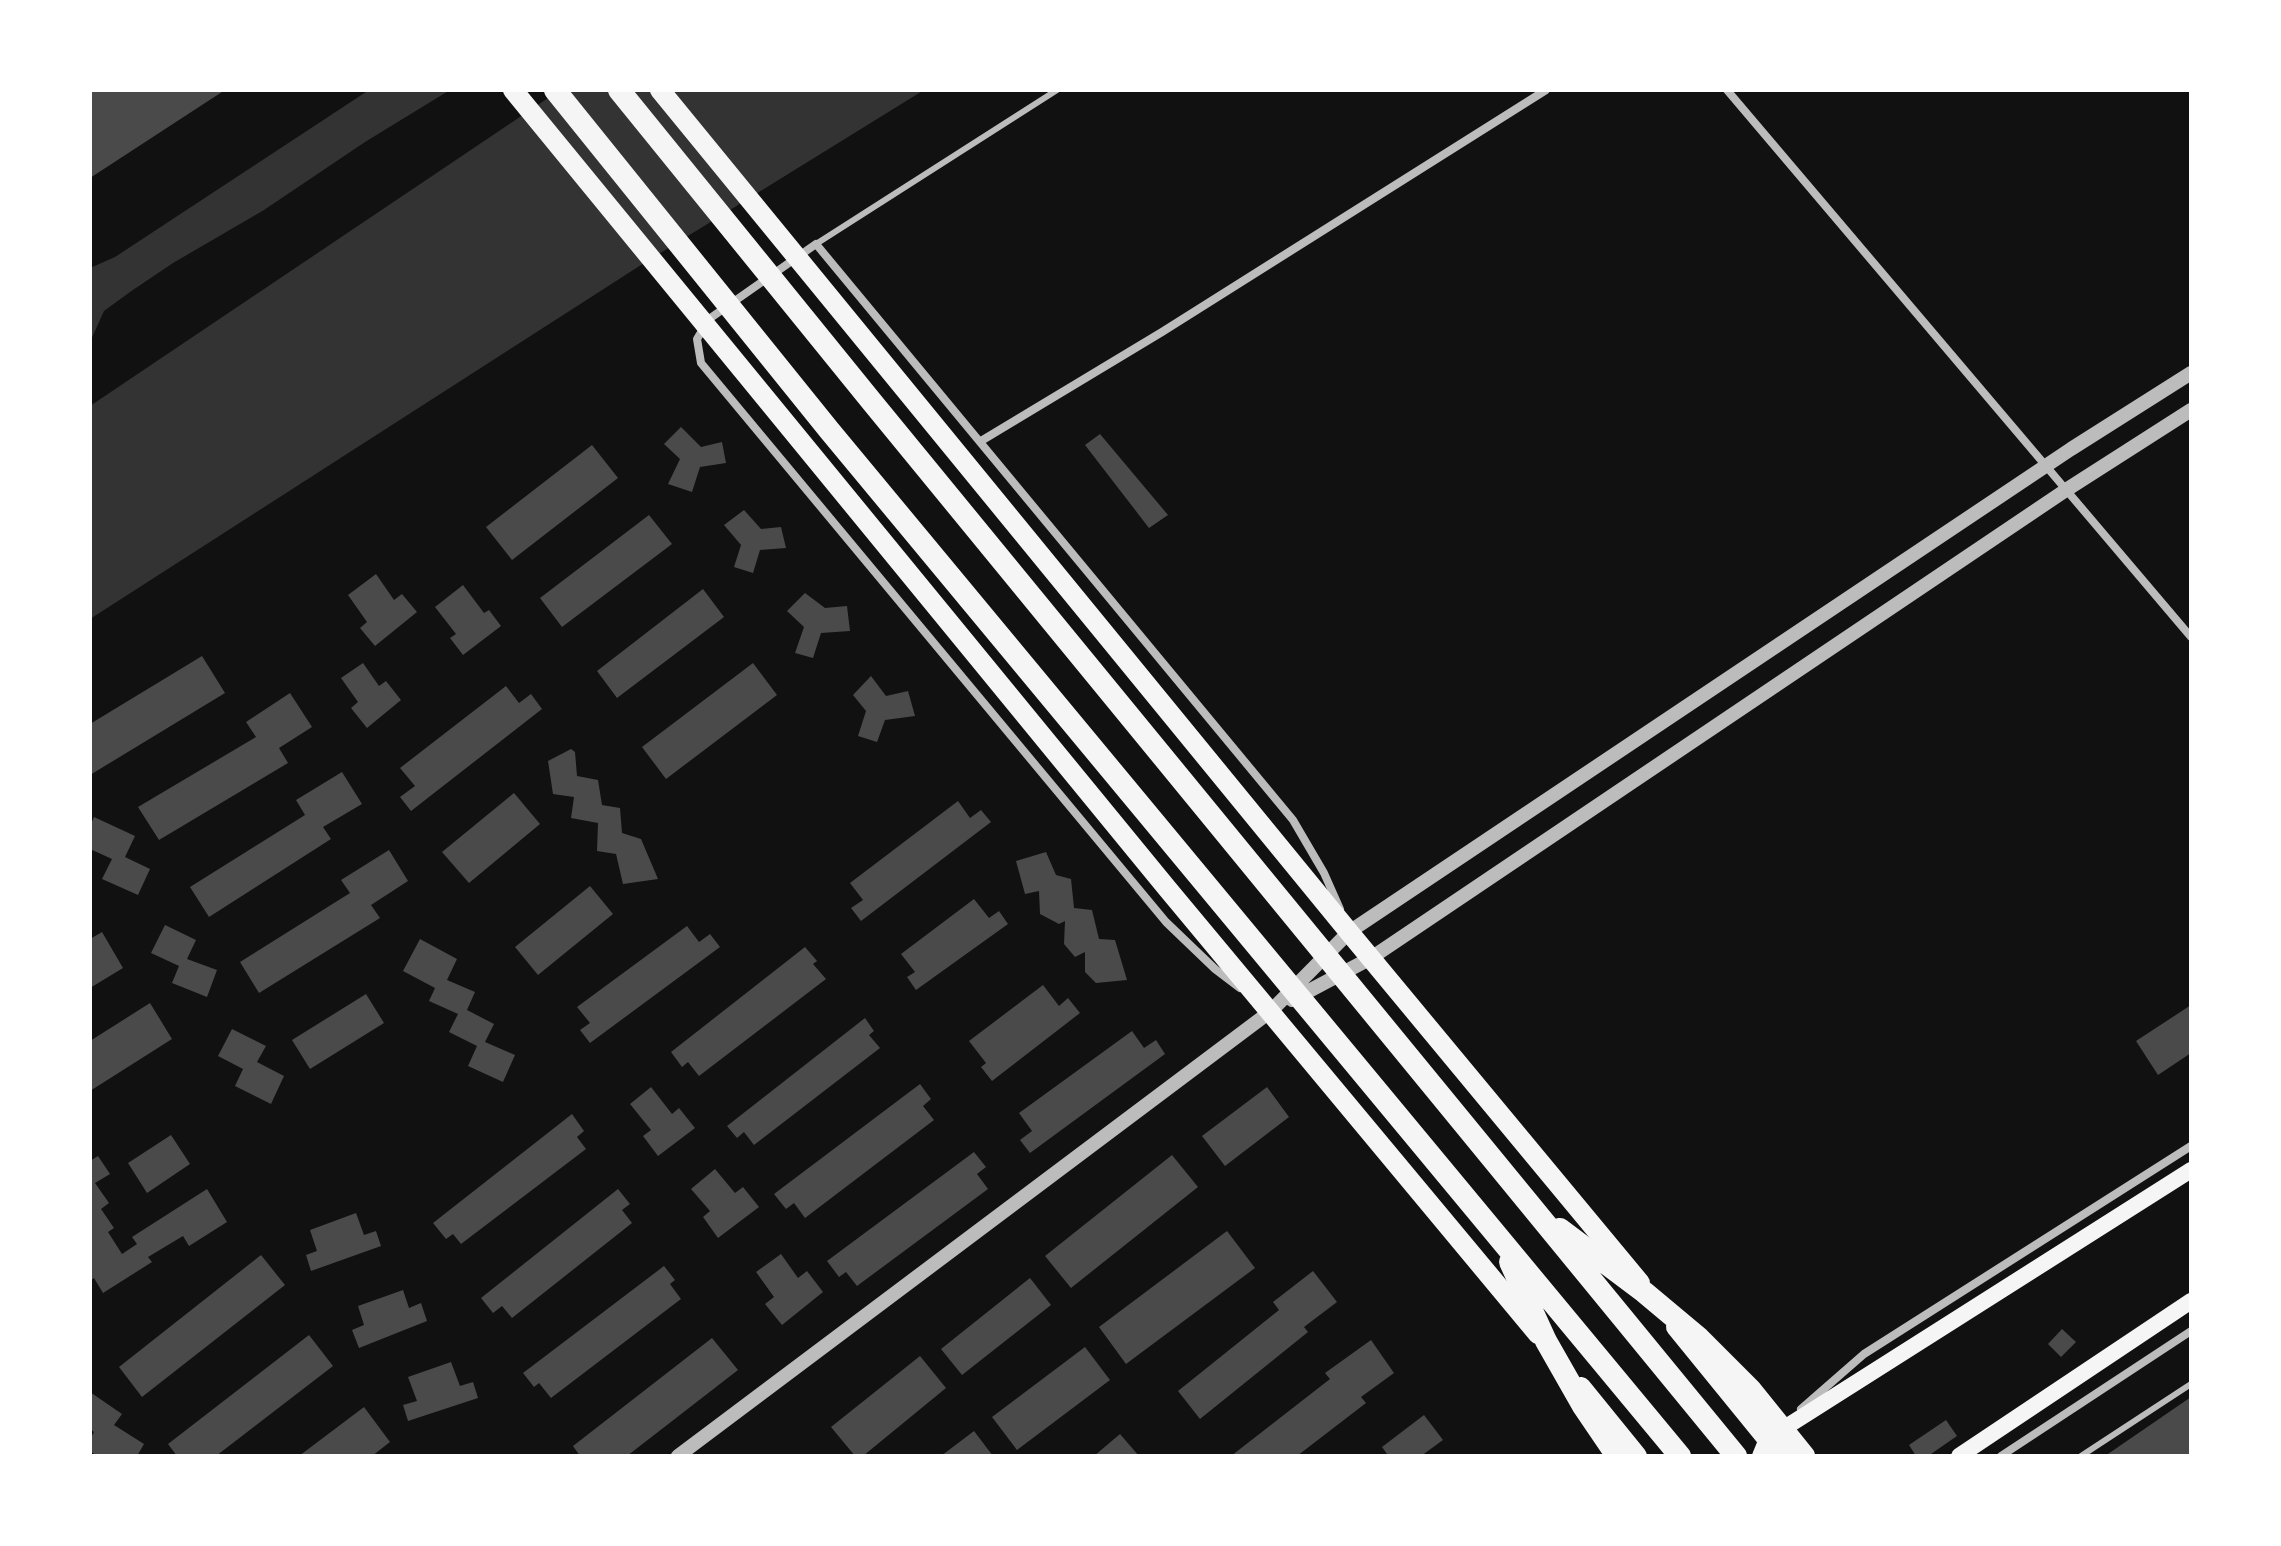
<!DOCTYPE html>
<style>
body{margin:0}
#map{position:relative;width:2281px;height:1546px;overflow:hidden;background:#111;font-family:"Crimson Pro",serif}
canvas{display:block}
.frame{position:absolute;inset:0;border:92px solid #fff;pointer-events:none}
</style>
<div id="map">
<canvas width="2281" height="1546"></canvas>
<div class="frame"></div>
</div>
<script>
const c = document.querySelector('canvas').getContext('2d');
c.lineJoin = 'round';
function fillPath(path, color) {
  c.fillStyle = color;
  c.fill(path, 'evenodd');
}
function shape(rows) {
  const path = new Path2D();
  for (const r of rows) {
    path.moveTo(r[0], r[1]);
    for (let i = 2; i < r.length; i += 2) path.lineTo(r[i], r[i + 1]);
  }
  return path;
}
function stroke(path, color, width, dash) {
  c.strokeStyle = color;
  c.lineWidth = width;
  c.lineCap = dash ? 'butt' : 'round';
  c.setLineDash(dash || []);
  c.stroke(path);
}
fillPath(shape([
 [369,90,450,90,365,142,264,210,173,263,130,292,104,311,90,342,90,268,115,257],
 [560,90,924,90,641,265,90,619,90,406]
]), '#333');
fillPath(shape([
 [90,90,225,90,90,178],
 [681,427,701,447,722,442,726,463,700,467,692,492,668,484,680,459,664,444],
 [1100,434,1168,515,1149,528,1085,445],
 [592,445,618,478,512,560,486,527],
 [744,510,761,529,781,527,786,548,760,550,753,573,734,567,741,545,724,525],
 [649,515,672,544,562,627,540,598],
 [376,574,394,600,402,594,417,612,375,646,360,628,367,622,348,595],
 [463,585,484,613,489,610,501,626,463,655,450,638,456,634,435,607],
 [703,589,724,617,617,698,597,671],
 [805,593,825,608,847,606,850,631,821,633,813,658,795,653,804,627,787,611],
 [202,656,225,693,90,775,90,724],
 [363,663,379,686,386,681,401,700,367,728,351,708,358,702,341,678],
 [753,663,777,695,666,779,642,747],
 [871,676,886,696,908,691,915,716,885,720,877,742,858,736,866,711,853,695],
 [506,686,519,703,531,694,542,709,411,811,400,797,415,786,400,768],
 [290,693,312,727,279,748,288,763,159,840,138,807,256,737,246,722],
 [571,749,575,752,577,776,598,780,602,805,620,808,622,833,641,839,658,879,623,884,616,854,597,851,598,823,571,818,574,797,553,794,548,761],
 [342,772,362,804,323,827,331,839,209,917,190,887,305,815,296,800],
 [514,793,540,824,469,883,442,852],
 [958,801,970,818,981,810,991,822,861,921,851,908,863,900,850,883],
 [94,817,135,836,125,857,150,869,138,895,102,879,112,859,90,849,90,826],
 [389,850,408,881,371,905,380,918,259,993,240,962,350,893,341,880],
 [1046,852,1056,875,1071,879,1074,908,1092,910,1099,939,1115,940,1127,980,1096,983,1085,972,1085,952,1075,957,1064,944,1065,921,1059,924,1040,914,1039,891,1025,894,1016,861],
 [590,886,613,914,538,975,515,947],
 [974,899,989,918,999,911,1008,924,916,990,907,977,915,972,901,954],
 [165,925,196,940,187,959,217,970,207,997,172,983,179,966,151,953],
 [687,926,699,942,710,934,720,947,590,1043,580,1030,590,1023,577,1007],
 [102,932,123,968,90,988,90,939],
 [420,939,457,959,447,980,475,992,467,1010,494,1024,485,1042,515,1055,503,1082,468,1066,477,1046,449,1032,458,1014,429,1001,435,988,403,971],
 [805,947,817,961,813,964,826,979,699,1076,688,1062,682,1067,671,1052],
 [1043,985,1059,1006,1068,998,1080,1013,992,1081,981,1067,986,1063,969,1041],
 [366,994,384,1023,310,1069,292,1040],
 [150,1003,172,1039,90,1091,90,1041],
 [2191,1005,2191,1053,2158,1075,2136,1041],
 [865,1018,874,1031,869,1035,880,1048,754,1145,744,1132,737,1138,727,1126],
 [232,1029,266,1046,257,1062,284,1076,271,1104,235,1086,243,1069,218,1056],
 [1132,1031,1144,1048,1156,1040,1165,1054,1030,1153,1020,1140,1032,1131,1019,1113],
 [920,1084,931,1099,923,1106,934,1120,805,1218,794,1203,786,1209,774,1194],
 [651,1087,672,1114,679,1108,695,1128,658,1156,643,1136,651,1130,630,1104],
 [1267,1087,1289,1117,1225,1166,1202,1136],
 [572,1114,584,1131,577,1137,586,1149,461,1244,453,1234,446,1239,433,1223],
 [171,1135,190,1164,147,1193,128,1163],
 [974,1152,986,1167,977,1174,988,1189,857,1286,846,1272,839,1277,827,1261],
 [1172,1155,1198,1187,1071,1288,1045,1256],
 [98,1156,110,1174,95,1183,109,1203,101,1209,114,1228,108,1232,122,1254,137,1244,132,1237,207,1189,227,1222,189,1246,183,1236,148,1257,152,1262,103,1293,94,1278,90,1281,90,1161],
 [715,1169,735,1193,743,1187,759,1207,718,1238,703,1217,710,1211,691,1189],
 [618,1189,630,1204,622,1210,632,1223,512,1318,502,1306,493,1313,481,1298],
 [356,1213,364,1235,376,1231,381,1246,311,1271,306,1255,317,1251,310,1230],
 [1227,1231,1255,1268,1126,1364,1099,1327],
 [781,1254,798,1278,807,1271,823,1292,782,1325,765,1304,774,1297,756,1272],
 [261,1255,285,1285,142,1397,119,1367],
 [664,1266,675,1280,670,1284,681,1299,551,1398,539,1383,534,1387,523,1373],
 [1313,1271,1337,1302,1304,1327,1308,1332,1200,1419,1178,1391,1279,1310,1273,1302],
 [1030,1278,1051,1305,962,1375,941,1349],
 [403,1290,409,1308,421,1303,427,1321,359,1348,352,1330,364,1325,358,1306],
 [2062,1329,2076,1342,2061,1357,2048,1344],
 [309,1335,333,1366,216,1456,177,1456,168,1444],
 [712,1338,738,1370,627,1456,580,1456,573,1446],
 [1371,1340,1394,1373,1361,1397,1366,1403,1297,1456,1231,1456,1330,1379,1325,1373],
 [1085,1347,1110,1380,1017,1450,992,1417],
 [920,1356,946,1388,863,1456,855,1456,831,1427],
 [451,1362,460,1386,473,1382,478,1398,408,1421,403,1405,417,1401,408,1377],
 [90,1392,122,1414,114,1425,144,1444,137,1456,97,1456,90,1451,90,1439,94,1432,90,1429],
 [2191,1397,2191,1456,2105,1456],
 [364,1407,390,1442,372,1456,299,1456],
 [1424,1415,1443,1440,1421,1456,1384,1456,1387,1454,1382,1447],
 [1946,1420,1957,1436,1928,1456,1916,1456,1909,1445],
 [974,1431,993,1456,941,1456],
 [1120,1434,1139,1456,1094,1456]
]), '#4a4a4a');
stroke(shape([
 [816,244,1057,90],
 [2081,1456,2191,1384]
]), '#bcbcbc', 6);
stroke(shape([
 [1727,90,2191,637],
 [981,441,1162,332,1546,90],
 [1240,988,1215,969,1166,922,701,363,697,339,709,319,816,244,1293,820,1324,873,1340,909],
 [1801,1409,1864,1354,2191,1146],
 [2001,1456,2191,1331]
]), '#bcbcbc', 8);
stroke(shape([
 [1292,1000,1371,958,2066,490,2191,410],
 [678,1456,1271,1011,1349,932,2071,449,2191,373]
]), '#bcbcbc', 14);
stroke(shape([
 [1760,1456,1767,1439,2191,1170],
 [1959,1456,2191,1301]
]), '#f5f5f5', 16);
stroke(shape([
 [513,90,1166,887,1538,1334],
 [660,90,1349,932,1640,1283],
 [1676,1327,1781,1456],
 [1581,1387,1637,1456]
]), '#f5f5f5', 20);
stroke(shape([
 [555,90,829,430,1680,1456],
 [619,90,872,402,1736,1456],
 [1560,1229,1644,1292,1699,1338,1750,1389,1804,1456],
 [1510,1262,1546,1341,1583,1406,1617,1456]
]), '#f5f5f5', 22);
</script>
